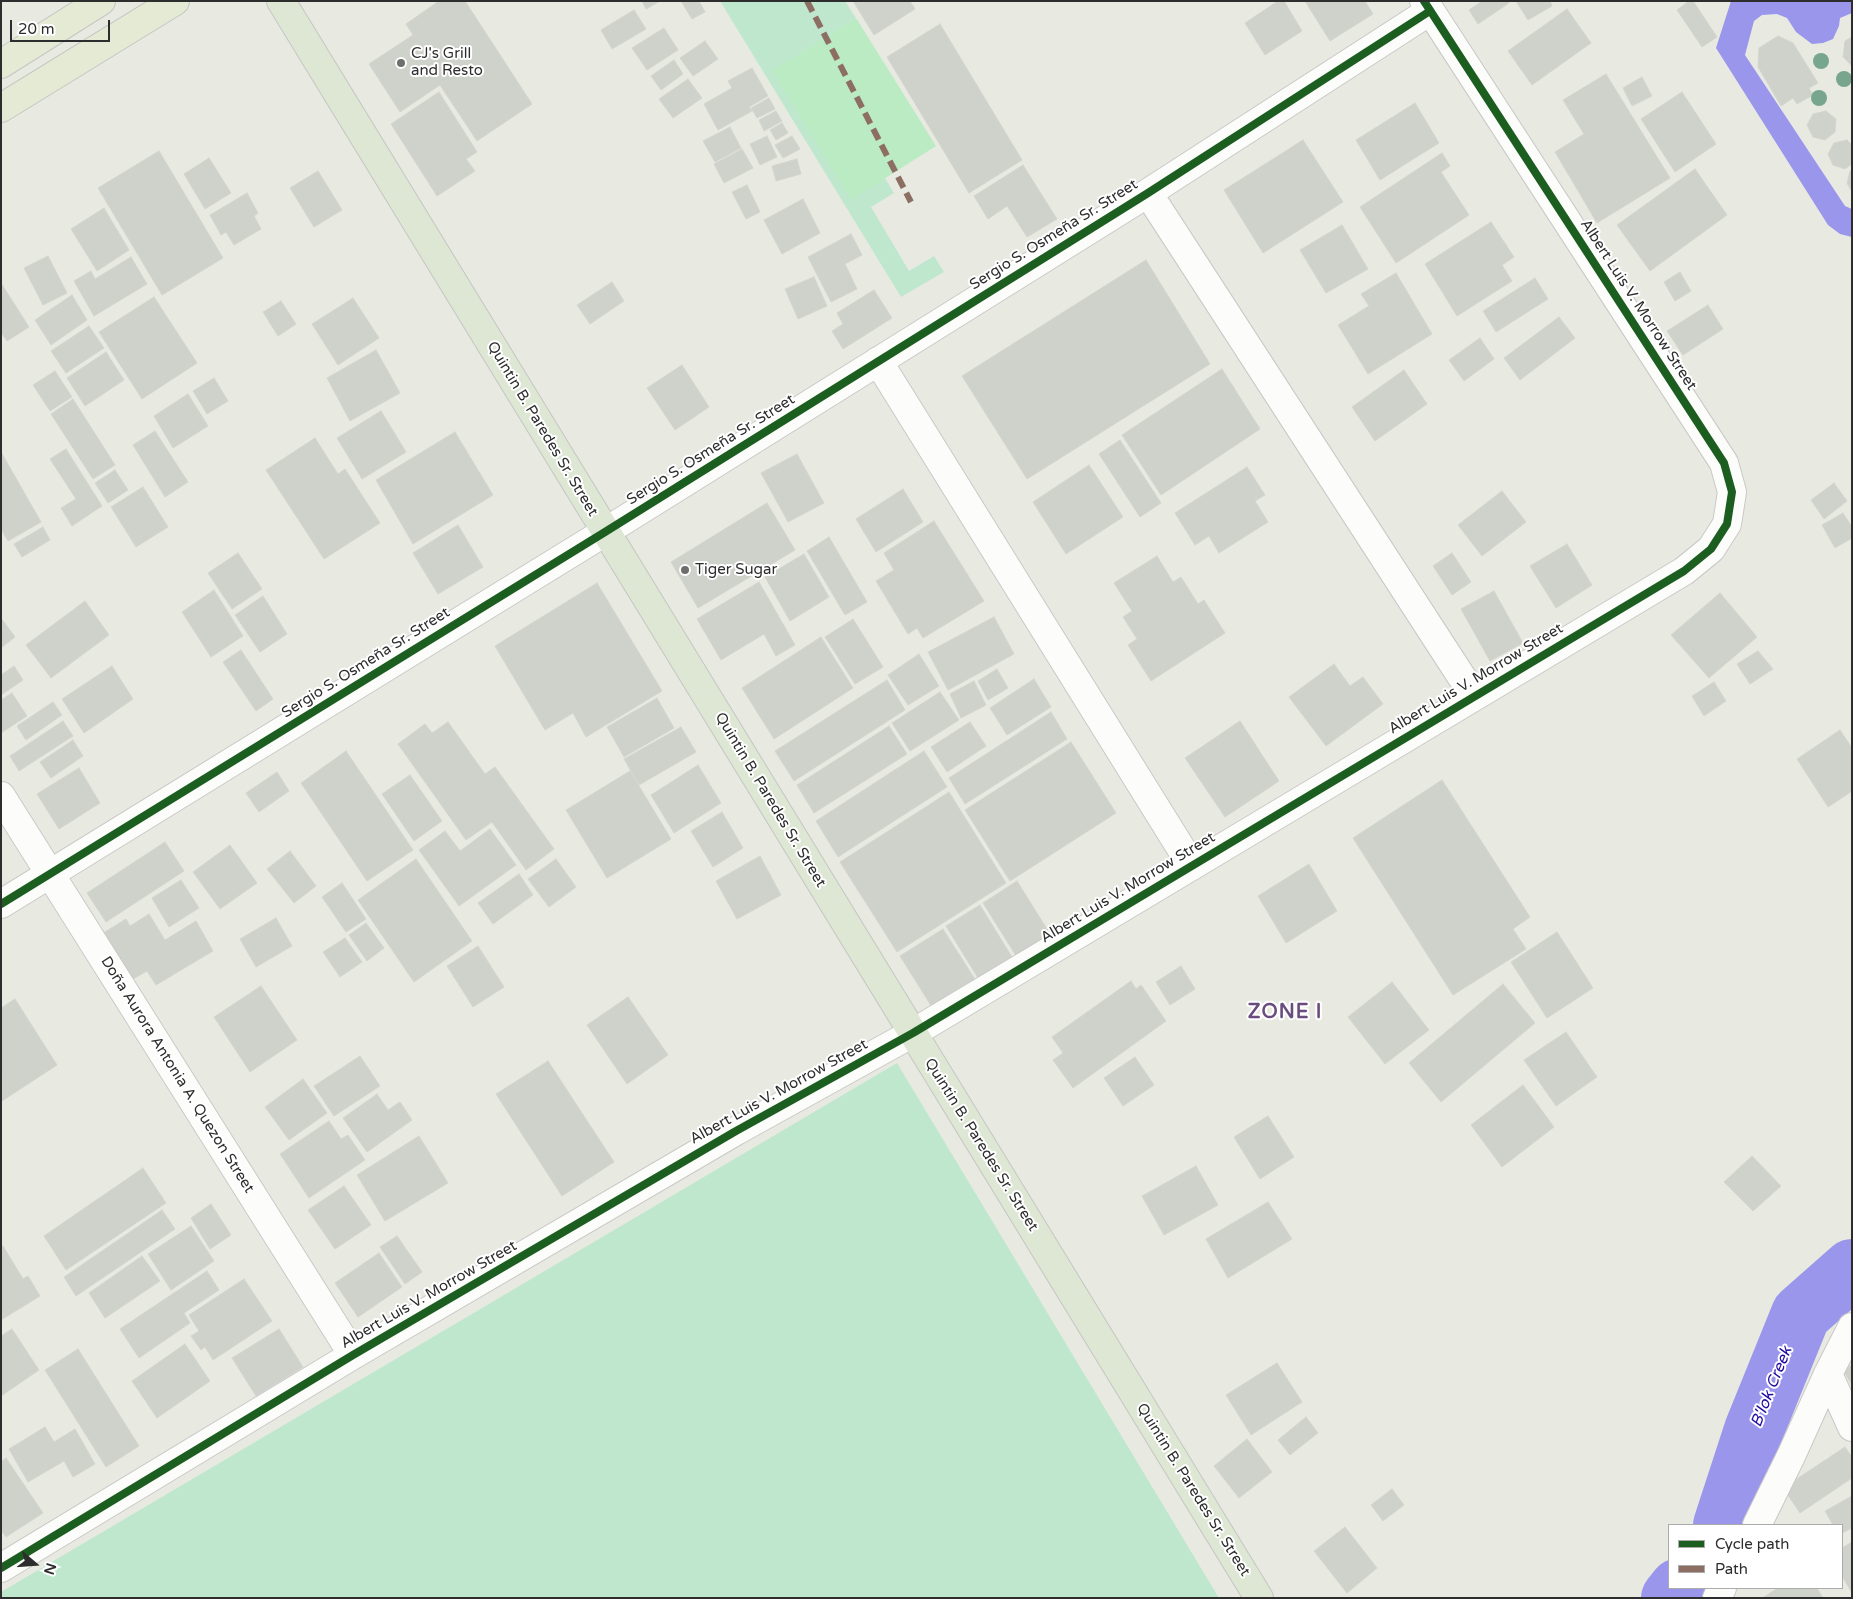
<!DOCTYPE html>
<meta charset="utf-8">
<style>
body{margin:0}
#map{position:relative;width:1853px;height:1599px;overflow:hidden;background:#e8eae2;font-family:"Varela Round",sans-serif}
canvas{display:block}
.frame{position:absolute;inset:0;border:2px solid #2d2d2d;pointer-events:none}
.legend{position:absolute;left:1668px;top:1524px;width:175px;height:65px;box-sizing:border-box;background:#fff;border:1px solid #ababab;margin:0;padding:6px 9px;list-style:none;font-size:15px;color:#2d2d2d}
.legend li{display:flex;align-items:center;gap:10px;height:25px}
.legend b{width:25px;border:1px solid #ababab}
.north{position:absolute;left:10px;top:1539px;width:50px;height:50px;-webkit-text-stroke:4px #fff;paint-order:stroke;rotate:108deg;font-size:14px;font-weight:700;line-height:20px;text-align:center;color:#2d2d2d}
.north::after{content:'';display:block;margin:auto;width:18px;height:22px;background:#2d2d2d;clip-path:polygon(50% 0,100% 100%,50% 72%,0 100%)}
.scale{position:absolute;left:10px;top:20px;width:100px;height:22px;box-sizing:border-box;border:2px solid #2d2d2d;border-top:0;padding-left:6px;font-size:15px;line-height:18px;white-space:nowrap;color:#2d2d2d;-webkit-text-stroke:4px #fff;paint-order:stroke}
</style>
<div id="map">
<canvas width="1853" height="1599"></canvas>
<div class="frame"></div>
<ul class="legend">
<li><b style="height:6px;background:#1b5e20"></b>Cycle path</li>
<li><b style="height:6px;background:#8d6e63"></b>Path</li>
</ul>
<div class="north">N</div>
<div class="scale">20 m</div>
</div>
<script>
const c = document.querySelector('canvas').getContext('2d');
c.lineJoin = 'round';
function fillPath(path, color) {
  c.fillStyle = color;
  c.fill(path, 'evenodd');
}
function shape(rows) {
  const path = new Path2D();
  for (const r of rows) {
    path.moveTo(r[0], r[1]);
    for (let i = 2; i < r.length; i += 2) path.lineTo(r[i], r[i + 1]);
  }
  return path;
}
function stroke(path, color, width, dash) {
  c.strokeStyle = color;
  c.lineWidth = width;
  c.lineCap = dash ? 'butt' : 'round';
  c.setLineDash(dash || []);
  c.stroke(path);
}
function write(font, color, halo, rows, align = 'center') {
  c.font = font + ' "Varela Round",sans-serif';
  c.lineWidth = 4;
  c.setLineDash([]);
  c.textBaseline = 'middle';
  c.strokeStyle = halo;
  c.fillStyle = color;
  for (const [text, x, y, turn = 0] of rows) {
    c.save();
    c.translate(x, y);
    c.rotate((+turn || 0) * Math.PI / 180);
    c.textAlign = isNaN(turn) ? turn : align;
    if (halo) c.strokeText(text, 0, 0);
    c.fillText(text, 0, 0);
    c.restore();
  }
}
fillPath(shape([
 [720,1,845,1,856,18,773,71,851,199,885,178,894,193,871,207,909,271,934,256,944,272,901,297],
 [897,1063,1219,1598,1,1598,1,1592]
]), '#bee7ce');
fillPath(shape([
 [856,18,936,146,851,200,772,71]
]), '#bbebc3');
fillPath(shape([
 [1731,1,1852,1,1852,13,1840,18,1839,26,1833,39,1823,43,1812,44,1796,32,1787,18,1777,14,1762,15,1754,21,1745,55,1845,206,1852,209,1852,237,1840,234,1828,225,1716,48]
]), '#9a96ec');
stroke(shape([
 [1723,1525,1754,1430,1801,1314,1852,1269],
 [1671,1598,1679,1588]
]), '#9a96ec', 60);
const building = shape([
 [439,1,465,1,532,104,477,141,440,85,400,112,369,64,413,35,406,24,439,1],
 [642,1,660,1,646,9,642,1],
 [681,1,699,1,705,12,692,19,681,1],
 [853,1,910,1,915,9,874,35,853,1],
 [1278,1,1284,1,1302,31,1265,55,1245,23,1278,1],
 [1305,1,1365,1,1373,14,1330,41,1305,1],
 [1482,1,1508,1,1509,3,1478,24,1469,10,1482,1],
 [1516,1,1550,1,1552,6,1528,20,1516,1],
 [1689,1,1693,1,1717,37,1702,47,1677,10,1689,1],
 [1567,9,1591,43,1532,85,1508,51,1567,9],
 [634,10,646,29,612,49,601,30,634,10],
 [940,24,1022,160,969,193,887,57,940,24],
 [664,28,678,50,647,70,632,48,664,28],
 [1778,36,1793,43,1818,83,1809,88,1813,95,1797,104,1793,98,1781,106,1758,67,1759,48,1778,36],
 [1852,37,1852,66,1843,57,1845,41,1852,37],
 [705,41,718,59,693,76,680,58,705,41],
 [674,60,683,74,661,90,651,76,674,60],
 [752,68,768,96,749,107,752,111,718,130,704,104,732,88,728,81,752,68],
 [1606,74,1670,178,1597,223,1555,152,1584,134,1563,100,1606,74],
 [1642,77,1652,96,1632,106,1623,88,1642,77],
 [688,79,702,98,673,118,659,99,688,79],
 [439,92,477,152,466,159,475,171,437,196,391,124,439,92],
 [1682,92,1716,144,1675,172,1641,119,1682,92],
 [769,98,775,109,757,118,751,108,769,98],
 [1415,103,1439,143,1380,180,1356,140,1415,103],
 [776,111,782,121,764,131,759,120,776,111],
 [1826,111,1836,119,1835,132,1825,140,1813,137,1807,125,1813,114,1826,111],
 [782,123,788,133,776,140,770,130,782,123],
 [730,127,741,148,715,162,703,141,730,127],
 [767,136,777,157,760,165,750,144,767,136],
 [792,136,800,149,783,158,775,145,792,136],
 [1303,140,1343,202,1263,253,1224,190,1303,140],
 [1847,140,1852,145,1852,164,1845,169,1833,165,1828,154,1834,143,1847,140],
 [742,149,753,168,724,183,714,164,742,149],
 [159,151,223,258,162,295,98,188,159,151],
 [1442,153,1450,166,1441,172,1469,215,1396,263,1360,207,1442,153],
 [209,158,231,193,205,209,184,174,209,158],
 [797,159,801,174,776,181,772,166,797,159],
 [1023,165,1057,219,1027,237,1007,206,988,219,974,196,1023,165],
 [1695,169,1727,215,1650,271,1617,225,1695,169],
 [318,171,342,210,314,227,290,188,318,171],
 [1850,171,1852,171,1852,192,1847,183,1850,171],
 [747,185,760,212,746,219,732,192,747,185],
 [247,193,258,213,254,216,261,229,234,245,226,232,221,235,210,215,247,193],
 [803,199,820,233,782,254,764,220,803,199],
 [104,208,129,250,97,271,71,229,104,208],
 [1491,222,1514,257,1502,265,1512,281,1457,316,1425,264,1491,222],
 [1342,225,1368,269,1326,293,1300,250,1342,225],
 [851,234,862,255,845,264,857,289,831,302,808,257,851,234],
 [48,256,67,293,43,305,24,268,48,256],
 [131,257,147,284,94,316,74,281,91,271,95,279,131,257],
 [1146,260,1210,364,1027,479,962,376,1146,260],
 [1680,272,1691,291,1675,301,1664,282,1680,272],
 [1396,273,1432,334,1368,374,1338,325,1369,306,1361,294,1396,273],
 [814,277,827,306,798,319,785,289,814,277],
 [1535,278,1548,299,1496,332,1483,311,1535,278],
 [612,282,624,301,590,324,577,305,612,282],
 [1,283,29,327,7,341,1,332,1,283],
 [874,290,892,318,843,349,832,331,843,324,837,313,874,290],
 [72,295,87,320,51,345,35,320,72,295],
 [154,297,197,363,142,399,99,332,154,297],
 [353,298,379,338,338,365,312,324,353,298],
 [281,301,296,324,278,336,263,312,281,301],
 [1708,305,1723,329,1683,355,1667,331,1708,305],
 [1559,317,1575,338,1520,380,1504,358,1559,317],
 [89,326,104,348,66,373,51,351,89,326],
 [1480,338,1494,359,1464,381,1449,360,1480,338],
 [376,350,400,393,350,421,327,378,376,350],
 [106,352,124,380,85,406,67,378,106,352],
 [682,365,709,407,675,430,647,388,682,365],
 [1222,369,1260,429,1161,495,1122,435,1222,369],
 [1404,370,1427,404,1375,441,1352,407,1404,370],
 [55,371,72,397,50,411,33,385,55,371],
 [214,378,228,401,207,414,193,391,214,378],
 [188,394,208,426,173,448,154,416,188,394],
 [73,399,115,465,93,479,51,414,73,399],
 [381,411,406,452,362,479,337,438,381,411],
 [155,431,188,482,165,497,133,445,155,431],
 [455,432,493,495,413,544,376,480,455,432],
 [315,438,338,474,345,469,380,523,324,559,266,470,315,438],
 [1120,440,1161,503,1140,517,1099,454,1120,440],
 [66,449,102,506,72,526,61,508,76,499,50,459,66,449],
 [1,452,41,522,8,541,1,529,1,452],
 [797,454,824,503,788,522,761,473,797,454],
 [1089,465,1123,517,1066,554,1033,502,1089,465],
 [1247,467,1265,495,1255,501,1268,522,1219,553,1209,536,1195,545,1175,513,1247,467],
 [115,470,128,490,108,503,95,483,115,470],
 [1834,483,1847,501,1824,519,1811,500,1834,483],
 [143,487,168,527,136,547,111,507,143,487],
 [903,489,923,522,876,552,856,519,903,489],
 [1502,491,1526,522,1482,556,1458,525,1502,491],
 [767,503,795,550,698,608,671,562,767,503],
 [1843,513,1852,527,1852,538,1835,548,1822,525,1843,513],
 [934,521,984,601,923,638,917,628,908,634,876,581,894,570,884,553,934,521],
 [458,525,483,567,438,594,413,553,458,525],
 [43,527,50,540,22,557,14,544,43,527],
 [829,537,867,602,845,615,807,551,829,537],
 [1567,544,1592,585,1556,608,1530,566,1567,544],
 [238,553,262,589,232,609,208,573,238,553],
 [1452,553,1471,582,1452,595,1433,566,1452,553],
 [804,554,829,597,790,621,765,577,804,554],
 [1157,556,1173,582,1181,577,1198,604,1204,600,1225,633,1151,681,1128,645,1137,639,1123,617,1132,611,1114,583,1157,556],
 [759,582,795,645,776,656,764,634,721,660,697,619,759,582],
 [597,583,662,691,586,737,573,713,545,730,495,646,597,583],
 [214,590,243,636,211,657,182,612,214,590],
 [1494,591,1523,643,1490,661,1461,609,1494,591],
 [1720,593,1757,637,1709,678,1671,635,1720,593],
 [263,596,287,634,260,652,235,615,263,596],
 [85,601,109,635,51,678,26,645,85,601],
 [994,617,1014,654,948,690,928,652,994,617],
 [1,618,15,637,1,648,1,618],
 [853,619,883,667,855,684,825,637,853,619],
 [821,637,853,688,774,739,742,688,821,637],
 [241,650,273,699,256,711,223,662,241,650],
 [1758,651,1773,669,1750,684,1737,664,1758,651],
 [919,654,939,686,908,705,888,675,919,654],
 [1334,664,1350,686,1363,677,1383,704,1326,746,1289,697,1334,664],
 [14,666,23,680,1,695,1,675,14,666],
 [112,666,133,699,84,733,62,699,112,666],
 [997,669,1008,688,988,700,978,681,997,669],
 [1034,679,1051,707,1007,735,990,708,1034,679],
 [887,680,905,710,794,781,775,751,887,680],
 [974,681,986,705,961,718,950,694,974,681],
 [1714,682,1726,701,1704,716,1692,696,1714,682],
 [940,692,959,720,910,751,892,723,940,692],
 [12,693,27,716,1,733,1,700,12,693],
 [657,698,674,728,624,757,607,727,657,698],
 [53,702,62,715,26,740,17,726,53,702],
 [1051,712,1067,739,965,804,949,778,1051,712],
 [63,721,73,736,19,771,10,756,63,721],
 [1240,721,1279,781,1225,817,1185,758,1240,721],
 [448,722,485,774,495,767,554,849,526,870,492,822,466,840,398,744,425,724,432,733,448,722],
 [970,722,986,746,947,772,931,747,970,722],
 [889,726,907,754,814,813,797,785,889,726],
 [681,727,696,752,639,785,624,759,681,727],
 [1840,730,1852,748,1852,791,1828,807,1797,759,1840,730],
 [73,740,83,756,51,778,40,762,73,740],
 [1071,742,1116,813,1010,881,965,810,1071,742],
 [346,751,413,850,367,881,301,783,346,751],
 [924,751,947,787,838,857,816,821,924,751],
 [698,765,721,803,674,833,651,795,698,765],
 [79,768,100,803,59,829,37,794,79,768],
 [630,771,671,839,607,878,566,810,630,771],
 [277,772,289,791,259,812,246,793,277,772],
 [410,775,442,821,414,841,382,794,410,775],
 [1442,780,1530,917,1513,929,1526,949,1453,995,1353,838,1442,780],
 [949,792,1006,883,897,952,840,862,949,792],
 [722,812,743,848,713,867,691,831,722,812],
 [490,829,516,865,459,906,419,850,445,831,460,851,490,829],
 [165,842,184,871,106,922,87,893,165,842],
 [230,845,257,883,220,909,193,872,230,845],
 [290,851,316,886,294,903,267,869,290,851],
 [760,856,781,895,737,919,716,881,760,856],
 [416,859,472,941,414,982,358,900,416,859],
 [556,859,576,887,549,907,528,879,556,859],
 [1309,864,1337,911,1286,943,1258,896,1309,864],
 [519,874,533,895,493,924,478,903,519,874],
 [181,880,199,908,169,927,152,898,181,880],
 [1017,881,1052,937,1018,959,983,903,1017,881],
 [342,883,366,919,346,932,322,897,342,883],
 [980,905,1015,962,981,983,946,926,980,905],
 [149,914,165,940,196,921,213,951,156,985,147,971,128,982,100,935,126,919,130,926,149,914],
 [276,918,292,946,256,967,240,939,276,918],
 [366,923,384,948,367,961,349,935,366,923],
 [943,929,978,984,935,1012,900,956,943,929],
 [1557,932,1593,988,1547,1018,1511,962,1557,932],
 [345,938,362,962,340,977,323,952,345,938],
 [478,946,504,987,473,1007,447,966,478,946],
 [1181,966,1195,989,1170,1005,1156,982,1181,966],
 [1131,981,1136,989,1141,985,1166,1021,1073,1088,1053,1060,1063,1053,1052,1037,1131,981],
 [1392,982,1429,1030,1385,1064,1348,1017,1392,982],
 [1503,984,1535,1023,1441,1102,1409,1063,1503,984],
 [261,986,297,1040,250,1072,214,1017,261,986],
 [628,997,668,1055,627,1084,587,1025,628,997],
 [15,999,57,1065,2,1101,1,1008,15,999],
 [1566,1032,1597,1077,1556,1106,1524,1060,1566,1032],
 [360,1056,380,1086,334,1116,314,1086,360,1056],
 [1135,1057,1154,1085,1123,1106,1104,1078,1135,1057],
 [548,1061,614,1162,562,1196,496,1094,548,1061],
 [303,1079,327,1113,289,1140,265,1107,303,1079],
 [1523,1085,1554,1127,1502,1167,1471,1125,1523,1085],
 [377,1094,388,1110,400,1102,412,1120,367,1152,343,1118,377,1094],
 [1268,1116,1294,1157,1260,1179,1234,1137,1268,1116],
 [329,1121,341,1139,348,1135,365,1160,309,1198,280,1154,329,1121],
 [419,1136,448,1183,385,1221,357,1175,419,1136],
 [1752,1156,1781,1186,1753,1211,1724,1182,1752,1156],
 [1196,1166,1218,1205,1164,1235,1142,1196,1196,1166],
 [143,1168,166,1203,66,1270,44,1236,143,1168],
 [344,1186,371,1225,335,1249,308,1210,344,1186],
 [1268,1202,1292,1239,1228,1278,1206,1239,1268,1202],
 [211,1204,231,1235,210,1249,191,1218,211,1204],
 [162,1210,175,1229,76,1296,64,1277,162,1210],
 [191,1226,214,1261,171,1290,148,1254,191,1226],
 [397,1236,422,1272,405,1284,380,1247,397,1236],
 [3,1246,23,1279,28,1276,40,1296,1,1320,1,1247,3,1246],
 [379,1253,402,1287,358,1317,335,1283,379,1253],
 [142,1256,160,1281,105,1318,89,1293,142,1256],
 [207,1271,219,1290,184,1313,190,1323,139,1358,120,1329,207,1271],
 [244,1279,272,1321,213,1360,205,1347,201,1350,191,1336,199,1331,189,1315,244,1279],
 [12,1329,39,1370,1,1396,1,1336,12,1329],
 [279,1329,303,1367,256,1396,232,1358,279,1329],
 [185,1344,210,1381,157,1418,132,1381,185,1344],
 [78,1349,139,1446,106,1467,45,1370,78,1349],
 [1277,1363,1302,1402,1251,1435,1226,1395,1277,1363],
 [1852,1365,1852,1385,1843,1370,1852,1365],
 [1306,1417,1318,1433,1290,1455,1278,1440,1306,1417],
 [45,1427,54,1442,75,1429,95,1464,73,1477,64,1461,28,1482,9,1449,45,1427],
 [1247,1439,1272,1472,1239,1498,1214,1466,1247,1439],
 [1845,1447,1852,1457,1852,1478,1800,1513,1783,1488,1845,1447],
 [6,1458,43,1513,6,1537,1,1530,1,1462,6,1458],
 [1392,1489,1404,1505,1383,1521,1371,1505,1392,1489],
 [1852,1496,1852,1528,1842,1533,1842,1525,1833,1525,1825,1511,1852,1496],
 [1345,1527,1377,1568,1347,1593,1314,1551,1345,1527],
 [1852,1542,1852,1593,1842,1576,1842,1548,1852,1542],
 [1778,1588,1817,1588,1823,1598,1765,1598,1764,1597,1778,1588]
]);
fillPath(building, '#cfd1cb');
stroke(building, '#d3d5ce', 1);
const minor = shape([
 [1148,193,1474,696],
 [878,361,1192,866],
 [1,796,353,1355],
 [1,904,605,532,1148,193,1430,11],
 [1828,1374,1852,1427],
 [1757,1525,1791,1456,1828,1374,1852,1327],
 [1,1568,353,1355,736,1131,913,1033,1684,571,1711,549,1727,524,1732,492,1724,463,1424,1],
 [1717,1598,1722,1588]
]);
const major = shape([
 [281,1,1259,1598]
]);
const highway = shape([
 [1,64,101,1],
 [1,108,175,1]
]);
stroke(minor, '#c9c8c7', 30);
stroke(major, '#c5c6c3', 30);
stroke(highway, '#c5c6c3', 30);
stroke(minor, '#fcfcfb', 28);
stroke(major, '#dde7d4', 28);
stroke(highway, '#e5ead4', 28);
stroke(shape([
 [807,1,911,202]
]), '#8d6e63', 6, [12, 6]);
stroke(shape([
 [1,904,605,532,1148,193,1430,11],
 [1,1568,353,1355,736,1131,913,1033,1684,571,1711,549,1727,524,1732,492,1724,463,1424,1]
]), '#1b5e20', 8);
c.fillStyle = '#77a58e';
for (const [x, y] of [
 [1821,61],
 [1844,79],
 [1819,98]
]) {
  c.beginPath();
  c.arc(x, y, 8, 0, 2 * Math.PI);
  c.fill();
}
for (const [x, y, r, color] of [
 [401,63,5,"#6e6f6c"],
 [685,570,5,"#6e6f6c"]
]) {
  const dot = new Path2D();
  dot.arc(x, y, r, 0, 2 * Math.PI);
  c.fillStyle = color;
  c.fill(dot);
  stroke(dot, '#fff', 2);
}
write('15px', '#2d2d2d', '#fff', [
 ["CJ's Grill",411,54],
 ["and Resto",411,71],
 ["Tiger Sugar",695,570]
], 'left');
write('15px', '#2d2d2d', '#fff', [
 ["Sergio S. Osmeña Sr. Street",1054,235,-32],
 ["Albert Luis V. Morrow Street",1638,305,57],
 ["Quintin B. Paredes Sr. Street",542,429,59],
 ["Sergio S. Osmeña Sr. Street",711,450,-32],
 ["Sergio S. Osmeña Sr. Street",366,663,-32],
 ["Albert Luis V. Morrow Street",1476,679,-31],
 ["Quintin B. Paredes Sr. Street",770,800,59],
 ["Albert Luis V. Morrow Street",1128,888,-31],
 ["Doña Aurora Antonia A. Quezon Street",177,1075,58],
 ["Albert Luis V. Morrow Street",779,1092,-29],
 ["Quintin B. Paredes Sr. Street",981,1145,58],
 ["Albert Luis V. Morrow Street",429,1295,-30],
 ["Quintin B. Paredes Sr. Street",1193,1490,58]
]);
write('italic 16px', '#210ca1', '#fff', [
 ["B'lok Creek",1772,1387,-68]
]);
c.letterSpacing = '1px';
write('bold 20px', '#6b4c7e', '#fff', [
 ["ZONE I",1285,1013]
]);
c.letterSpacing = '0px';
</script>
